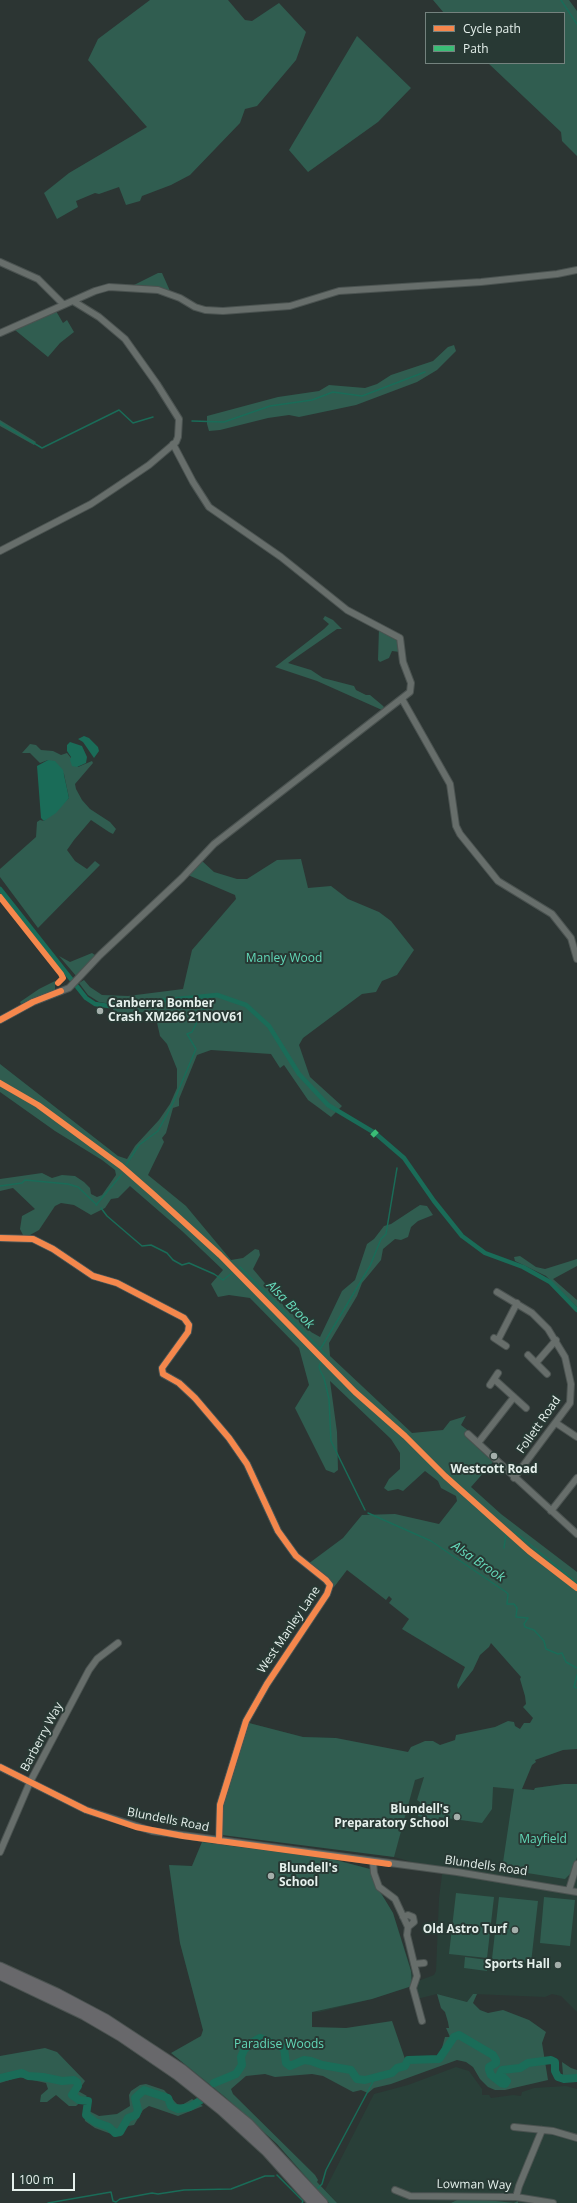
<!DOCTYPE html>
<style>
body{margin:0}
#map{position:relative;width:577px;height:2203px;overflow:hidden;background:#2c3533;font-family:"Open Sans",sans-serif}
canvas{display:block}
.legend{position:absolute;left:425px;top:12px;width:140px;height:52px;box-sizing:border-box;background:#283934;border:1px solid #74827e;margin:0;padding:5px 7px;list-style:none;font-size:12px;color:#e5f0ec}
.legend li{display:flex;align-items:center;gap:8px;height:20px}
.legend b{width:20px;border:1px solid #74827e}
.scale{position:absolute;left:12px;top:2173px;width:63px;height:18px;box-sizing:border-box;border:2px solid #e5f0ec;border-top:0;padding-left:5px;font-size:12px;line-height:14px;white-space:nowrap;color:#e5f0ec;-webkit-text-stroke:3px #283934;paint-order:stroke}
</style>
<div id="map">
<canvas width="577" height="2203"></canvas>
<ul class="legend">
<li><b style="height:5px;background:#f5874c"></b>Cycle path</li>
<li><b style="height:5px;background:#3abd76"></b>Path</li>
</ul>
<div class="scale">100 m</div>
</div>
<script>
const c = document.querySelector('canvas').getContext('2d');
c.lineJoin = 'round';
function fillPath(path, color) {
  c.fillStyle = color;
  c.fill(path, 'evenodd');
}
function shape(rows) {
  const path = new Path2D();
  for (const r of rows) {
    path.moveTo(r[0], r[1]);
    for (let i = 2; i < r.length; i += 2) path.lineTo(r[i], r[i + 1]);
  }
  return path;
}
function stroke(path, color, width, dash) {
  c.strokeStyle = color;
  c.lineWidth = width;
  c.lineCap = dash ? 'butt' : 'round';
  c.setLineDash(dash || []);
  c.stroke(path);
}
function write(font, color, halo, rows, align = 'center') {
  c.font = font + ' "Open Sans",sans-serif';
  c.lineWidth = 4;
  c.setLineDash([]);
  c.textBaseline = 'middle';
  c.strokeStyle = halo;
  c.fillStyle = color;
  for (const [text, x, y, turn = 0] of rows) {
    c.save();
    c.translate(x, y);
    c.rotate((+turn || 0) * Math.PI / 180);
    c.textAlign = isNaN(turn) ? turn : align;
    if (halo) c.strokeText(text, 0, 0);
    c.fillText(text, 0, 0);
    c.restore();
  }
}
fillPath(shape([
 [249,1723,303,1737,336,1738,514,1789,534,1790,535,1788,564,1784,577,1784,577,2012,561,1996,552,1994,545,1997,473,1994,467,2002,437,1994,413,2000,411,1986,372,1999,320,2012,253,2015,203,2030,180,1943,169,1865,192,1866,202,1842,332,1859,370,1869,373,1880,393,1913,413,1975,418,1981,434,1975,436,1971,439,1898,443,1867,412,1862,394,1857,306,1845],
 [456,2067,469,2071,482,2089,482,2095,489,2095,491,2098,513,2095,521,2096,522,2092,534,2088,566,2086,577,2089,577,2203,337,2203,325,2190,374,2094,408,2085]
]), '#293f38');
fillPath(shape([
 [150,0,228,0,245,20,252,21,279,3,306,32,296,60,257,106,245,109,240,123,190,175,171,185,142,196,140,201,126,205,119,187,99,194,95,193,76,201,78,207,57,219,44,193,69,173,147,127,88,60,98,39],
 [433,0,569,0,577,11,577,156,562,141,561,132,488,63,564,63,564,13,444,13],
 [357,36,411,88,378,122,308,172,289,150],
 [158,273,162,273,170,291,159,287,134,285],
 [56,311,63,323,67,320,74,332,60,343,48,357,15,330],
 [454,345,456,351,437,370,417,382,356,405,299,417,289,415,268,418,220,430,209,431,207,424,207,416,278,397,319,391,329,385,365,388,377,384,391,375,433,361,448,347],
 [0,420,36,442,34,445,0,426],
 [325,616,333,620,342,629,337,629,288,663,311,670,323,678,354,686,356,690,366,695,370,695,382,705,384,707,382,710,317,681,275,667,324,629,329,624,323,619],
 [379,628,399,640,400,652,392,651,389,658,380,662,378,660],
 [30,744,36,745,41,750,53,751,61,755,67,753,78,767,92,761,93,763,75,784,76,789,82,800,90,809,110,822,116,829,113,834,109,832,91,820,74,840,67,850,75,861,87,869,95,861,100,865,38,928,0,877,0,869,36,837,37,822,40,820,44,821,69,798,64,774,48,760,40,763,30,753,22,753],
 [301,859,308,888,331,886,348,899,379,912,391,921,414,950,397,975,382,981,376,992,362,994,303,1038,299,1045,310,1077,342,1106,331,1117,319,1108,308,1100,284,1065,280,1068,271,1054,211,1050,197,1055,179,1099,179,1106,173,1108,166,1133,162,1138,164,1142,148,1175,186,1206,231,1260,243,1258,255,1249,259,1250,260,1255,253,1269,289,1312,300,1319,311,1332,320,1337,342,1291,355,1280,367,1244,374,1239,384,1226,391,1224,420,1205,427,1206,433,1215,418,1221,411,1227,408,1237,401,1240,395,1239,383,1249,381,1260,362,1283,357,1296,329,1343,330,1356,412,1433,443,1430,450,1421,466,1416,461,1425,470,1432,466,1437,493,1462,471,1487,501,1514,577,1572,577,1749,563,1750,535,1760,536,1762,532,1765,522,1789,534,1790,535,1788,564,1784,577,1784,577,1857,573,1871,565,1879,502,1869,514,1789,493,1787,492,1809,482,1823,439,1817,438,1821,418,1816,420,1802,417,1800,424,1777,415,1780,394,1857,222,1835,222,1803,249,1723,303,1737,336,1738,408,1752,411,1747,425,1741,433,1741,440,1745,455,1740,456,1735,495,1727,508,1721,514,1722,515,1726,520,1729,524,1723,530,1723,533,1718,523,1707,526,1704,525,1696,520,1679,521,1677,491,1643,489,1647,480,1655,473,1670,458,1689,457,1685,465,1667,402,1629,409,1619,389,1603,392,1599,389,1596,386,1600,347,1570,334,1587,308,1564,343,1538,362,1515,395,1514,439,1524,457,1501,456,1496,441,1488,438,1481,425,1471,403,1491,398,1489,388,1491,384,1488,389,1479,400,1469,400,1453,391,1439,330,1381,337,1432,338,1470,334,1473,326,1470,295,1408,309,1385,299,1348,250,1298,229,1295,218,1297,211,1284,223,1270,182,1231,130,1186,118,1198,111,1199,105,1208,91,1215,74,1205,61,1203,55,1206,39,1230,30,1235,23,1235,20,1229,22,1216,35,1209,13,1188,0,1191,0,1179,42,1173,52,1178,62,1175,75,1176,84,1182,90,1188,91,1194,97,1197,102,1195,116,1175,115,1170,102,1160,55,1131,0,1092,0,1064,118,1156,127,1159,135,1146,159,1120,170,1104,177,1088,177,1069,167,1044,160,1036,156,1018,147,1012,114,1014,112,1004,99,1002,88,995,79,983,84,980,90,987,102,995,128,996,183,989,192,950,236,899,235,895,188,875,201,860,214,872,237,879,247,879,277,860],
 [92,953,95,955,77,977,59,956,70,962],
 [55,981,55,991,21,1004,20,1002,39,989],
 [520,1256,536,1267,545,1269,577,1259,577,1266,553,1279,577,1300,577,1307,546,1276,515,1261,514,1257],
 [202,1842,332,1859,370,1869,373,1880,393,1913,411,1971,412,1986,372,1999,312,2012,312,2027,346,2028,392,2021,405,2059,431,2058,440,2055,445,2037,450,2037,446,2028,449,2028,448,2022,445,2012,441,2008,437,1994,467,2002,473,1994,477,1994,473,2003,480,2010,488,2013,503,2010,529,2020,546,2032,542,2043,548,2080,505,2090,495,2090,488,2087,480,2079,473,2067,466,2062,457,2060,391,2084,374,2088,368,2093,361,2090,353,2092,323,2076,312,2074,275,2077,265,2074,246,2076,231,2089,233,2094,315,2175,318,2180,317,2182,337,2203,329,2203,277,2144,225,2097,171,2053,201,2036,203,2030,180,1943,169,1865,192,1866],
 [456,1893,494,1897,487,1958,449,1954],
 [499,1897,538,1901,531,1963,492,1959],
 [544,1897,575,1900,570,1946,540,1943],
 [465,1957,488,1960,487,1971,464,1968],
 [45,2048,57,2052,85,2081,78,2091,87,2096,76,2106,69,2106,56,2095,47,2102,40,2102,41,2095,48,2089,46,2083,19,2077,0,2083,0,2056],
 [562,2062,571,2068,577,2070,577,2077,563,2075],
 [146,2084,164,2090,177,2104,182,2105,192,2099,203,2106,178,2116,149,2106,143,2110,134,2125,128,2126,119,2135,114,2135,95,2128,85,2121,83,2108,99,2116,117,2114,130,2106,129,2095,131,2091,140,2085],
 [457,2200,487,2200,514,2203,518,2201,518,2203,451,2203]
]), '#305d50');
fillPath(shape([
 [84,736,89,738,98,747,99,751,94,758,83,742,78,739],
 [70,742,82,746,87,757,86,763,77,767,72,766,70,760,71,757,67,751,67,745],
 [48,760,55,761,63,770,69,798,56,813,44,821,41,818,37,766]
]), '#1a6c58');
stroke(shape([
 [561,0,577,24],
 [192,421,224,422,270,406,312,400,333,392,362,396,425,372],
 [0,423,42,448,119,410,133,423,153,417],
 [126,1165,139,1145,158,1131,173,1103,196,1049,187,1034,192,1032,204,1008],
 [0,1186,22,1183,25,1180,68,1184,78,1187,97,1205],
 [96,1205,122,1174],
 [101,1208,107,1216,142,1246,151,1245,167,1253,173,1260,182,1265,189,1263,214,1274,223,1280,232,1273],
 [240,1267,327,1356],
 [321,1348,370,1266,381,1239,386,1234,397,1168],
 [321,1362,319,1366,320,1370,324,1378,329,1399,331,1441,365,1510],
 [426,1461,506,1534,504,1548],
 [368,1513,431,1541,506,1592,508,1594,507,1604,514,1604,517,1608,516,1617,528,1618,524,1624,525,1627,534,1630,544,1641,546,1649,558,1654,562,1653,566,1662,577,1668],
 [515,1532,577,1583],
 [577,1675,574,1687,577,1688],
 [277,2175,303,2201,302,2203],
 [318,2188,322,2184,326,2170,375,2078],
 [48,2203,111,2192,113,2201,116,2202,120,2199,152,2193,158,2194,184,2190,231,2189,265,2176,274,2176]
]), '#1a6c58', 1.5);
stroke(shape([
 [0,889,86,998,95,1004,109,1006,217,995,246,1005,269,1026,299,1074,328,1105,375,1133,404,1158,434,1201,462,1236,485,1253,523,1267,550,1282,577,1310]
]), '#1a6c58', 4.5);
stroke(shape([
 [0,2078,22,2073,28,2076,43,2077,62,2081,74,2080,77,2082,78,2086,72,2095,79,2100,88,2101,86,2115,95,2122,109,2127,115,2133,120,2132,128,2118,136,2115,138,2110,135,2098,144,2090,168,2098,171,2106,178,2109,190,2107,201,2100],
 [214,2083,236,2074,242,2065,241,2057,244,2050,251,2043,260,2038,284,2048,286,2063,290,2066,304,2060,311,2061,322,2065,351,2070,357,2079,365,2080,392,2073,397,2068,405,2066,408,2060,439,2059,454,2037,459,2035,493,2055,496,2060,496,2063,489,2067,489,2070,491,2075,501,2083,505,2084,507,2081,500,2074,502,2070,520,2068,528,2063,551,2060,555,2062,555,2071,558,2077,564,2079,577,2078]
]), '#1a6c58', 8);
const minor = shape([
 [0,262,38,279,63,304],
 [0,333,95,291,109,287,158,290,180,298,195,307,205,310,223,311,290,306,339,291,481,282,557,274,577,270],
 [0,551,91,504,115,488,149,465,176,442,178,437,179,419,157,384,125,339,99,317,73,301],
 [402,699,450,784,456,826,460,834,498,881,552,914,571,938,577,959],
 [0,1020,33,1002,69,988,100,955,182,878,214,844,410,692,411,683,403,662,400,638,347,610,281,557,209,507,193,482,173,444],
 [0,1238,33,1239,53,1249,93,1276,117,1283,184,1318,189,1325,188,1332,162,1368,163,1374,179,1383,195,1398,229,1438,247,1464,278,1531,296,1556,326,1580,330,1585,327,1594,267,1684,246,1721,220,1805,219,1841],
 [497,1292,532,1313,548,1329,565,1357,571,1384,570,1403,514,1478],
 [494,1338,506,1346],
 [498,1340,517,1303],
 [528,1355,547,1374],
 [536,1363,556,1340],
 [494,1379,526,1408],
 [490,1385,498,1373],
 [556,1423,577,1437],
 [468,1434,577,1534],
 [478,1443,514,1397],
 [551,1511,577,1478],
 [0,1767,86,1810,152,1831,457,1872,577,1892],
 [0,1852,30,1782,89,1670,97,1659,118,1643],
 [373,1862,374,1873,379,1887,395,1899,408,1927,407,1935,417,1976,413,1988,422,2021],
 [569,1890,577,1864],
 [403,1917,408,1915,413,1917,414,1922,408,1927],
 [414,1964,424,1963],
 [514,2127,553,2131,577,2138],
 [395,2190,410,2196,516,2197,553,2203],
 [516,2197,519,2186,542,2130]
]);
const highway = shape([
 [0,1967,57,1993,106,2019,182,2069,249,2124,323,2203],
 [0,1975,84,2015,120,2036,177,2075,221,2110,267,2152,313,2203]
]);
stroke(minor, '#4b5351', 8);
stroke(highway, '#4b5351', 11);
stroke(minor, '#676e6b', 6);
stroke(highway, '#68686b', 9);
stroke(shape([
 [372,1136,377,1131]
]), '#3abd76', 5, [10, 5]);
stroke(shape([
 [0,897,61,974,63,978,58,983],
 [0,1020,33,1002,61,991],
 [0,1083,38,1105,121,1166,153,1194,220,1255,355,1392,405,1436,445,1476,529,1551,577,1588],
 [0,1238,33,1239,53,1249,93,1276,117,1283,184,1318,189,1325,188,1332,162,1368,163,1374,179,1383,195,1398,229,1438,247,1464,278,1531,296,1556,326,1580,330,1585,327,1594,267,1684,246,1721,220,1805,219,1841],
 [0,1767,86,1810,136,1827,183,1836,389,1864]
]), '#f5874c', 6);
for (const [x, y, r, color] of [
 [100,1011,4,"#a4afab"],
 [494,1456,4,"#a4afab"],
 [457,1817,4,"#a4afab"],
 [271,1876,4,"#a4afab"],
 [515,1930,4,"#a4afab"],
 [558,1965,4,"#a4afab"]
]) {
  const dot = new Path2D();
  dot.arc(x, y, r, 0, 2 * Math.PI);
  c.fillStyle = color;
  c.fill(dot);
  stroke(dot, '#283934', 1.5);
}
write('12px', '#62d8b8', '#283934', [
 ["Manley Wood",284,959],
 ["Mayfield",543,1840],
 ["Paradise Woods",279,2045]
]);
write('bold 12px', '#e5f0ec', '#283934', [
 ["Canberra Bomber",108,1004,"left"],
 ["Crash XM266 21NOV61",108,1018,"left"],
 ["Westcott Road",494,1470,"center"],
 ["Blundell's",449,1810],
 ["Preparatory School",449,1824],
 ["Blundell's",279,1869,"left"],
 ["School",279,1883,"left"],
 ["Old Astro Turf",507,1930],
 ["Sports Hall",550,1965]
], 'right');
write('12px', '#e5f0ec', '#283934', [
 ["Follett Road",539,1425,-55],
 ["West Manley Lane",289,1630,-56],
 ["Barberry Way",42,1737,-62],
 ["Blundells Road",168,1820,11],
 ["Blundells Road",486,1866,8],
 ["Lowman Way",474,2185,1]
]);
write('italic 13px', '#66dcbc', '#283934', [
 ["Alsa Brook",290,1305,45],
 ["Alsa Brook",478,1562,34]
]);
</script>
